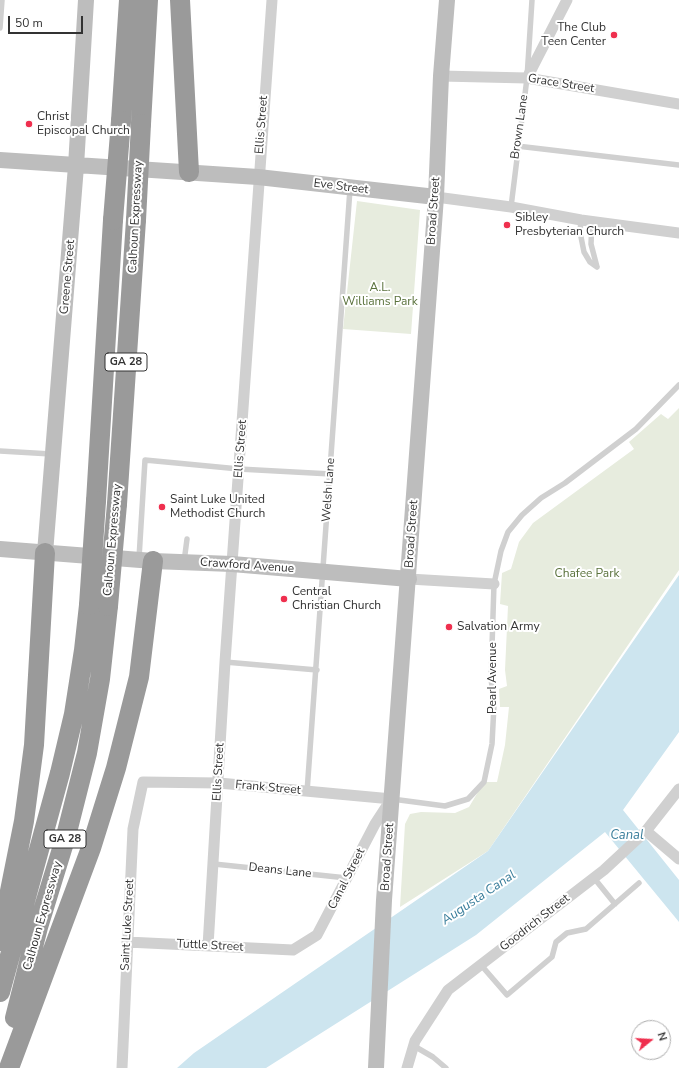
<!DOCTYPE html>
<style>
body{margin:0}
#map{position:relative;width:679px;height:1068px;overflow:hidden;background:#fff;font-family:"Nunito Sans",sans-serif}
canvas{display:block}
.north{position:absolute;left:631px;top:1020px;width:40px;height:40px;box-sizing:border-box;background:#fff;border:1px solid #adadad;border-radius:50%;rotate:72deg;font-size:11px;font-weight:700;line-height:16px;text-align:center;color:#333}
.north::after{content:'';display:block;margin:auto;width:14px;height:18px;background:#ef2f4e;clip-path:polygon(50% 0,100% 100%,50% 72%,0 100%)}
.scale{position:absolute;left:8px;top:16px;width:75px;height:18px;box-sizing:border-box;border:2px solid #333;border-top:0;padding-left:5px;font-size:12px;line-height:14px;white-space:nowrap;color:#333;-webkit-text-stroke:3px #fff;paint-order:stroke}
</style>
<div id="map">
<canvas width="679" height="1068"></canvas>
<div class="north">N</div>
<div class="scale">50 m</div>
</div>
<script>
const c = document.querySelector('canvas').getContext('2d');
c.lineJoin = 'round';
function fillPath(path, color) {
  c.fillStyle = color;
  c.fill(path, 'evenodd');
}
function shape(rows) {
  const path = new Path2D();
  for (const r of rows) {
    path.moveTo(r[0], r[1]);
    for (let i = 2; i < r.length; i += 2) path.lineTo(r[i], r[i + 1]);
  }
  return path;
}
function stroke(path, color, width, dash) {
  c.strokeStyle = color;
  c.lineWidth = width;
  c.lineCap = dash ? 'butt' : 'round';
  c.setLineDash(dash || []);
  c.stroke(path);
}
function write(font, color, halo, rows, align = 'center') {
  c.font = font + ' "Nunito Sans",sans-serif';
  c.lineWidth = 4;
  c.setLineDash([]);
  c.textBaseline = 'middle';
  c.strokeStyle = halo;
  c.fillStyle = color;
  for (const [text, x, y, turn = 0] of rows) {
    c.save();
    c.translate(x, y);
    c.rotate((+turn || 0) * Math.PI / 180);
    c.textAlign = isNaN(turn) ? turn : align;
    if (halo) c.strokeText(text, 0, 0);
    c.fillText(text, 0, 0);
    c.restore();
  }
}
fillPath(shape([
 [357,201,420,210,411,334,343,329],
 [679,408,679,570,488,851,400,907,405,824,410,814,421,812,455,813,469,807,484,782,497,782,505,745,509,707,500,707,499,689,507,686,505,670,508,606,500,604,502,573,511,569,519,542,533,523,634,449,629,442,661,414,668,419]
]), '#e7ecde');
fillPath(shape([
 [679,575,679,732,623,810,679,880,679,922,605,832,476,935,266,1068,177,1068,194,1053,488,851]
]), '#cde5ef');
stroke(shape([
 [0,28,2,0],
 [517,146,679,165],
 [511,207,527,78,532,0],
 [581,220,580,232,584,252,590,262,597,267],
 [592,221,591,244,597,267],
 [0,451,51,454],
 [139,558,145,460,239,469,331,474],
 [184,562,187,539],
 [225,662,317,670],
 [307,792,350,189],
 [392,799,445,806,468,799,484,782,492,744,494,705,491,678,494,584,501,551,508,532,522,515,541,498,565,483,636,429,679,385],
 [214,864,347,878],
 [594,878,615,904],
 [481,965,507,995,552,957,556,942,567,933,586,929,639,883],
 [414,1046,433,1057,446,1068]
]), '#d0d0d0', 5.5);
stroke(shape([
 [441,76,527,78,679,104],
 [527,78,567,0],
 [436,197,511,207,581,220,679,233],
 [409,579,494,584],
 [646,831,679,859],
 [127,942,293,950,317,935,375,824,390,801],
 [208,946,225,662,272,0],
 [122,1068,133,829,143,782,219,783,392,799],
 [407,1068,415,1041,448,990,604,870,646,831,679,789]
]), '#d0d0d0', 11);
stroke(shape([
 [0,160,258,177,436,197],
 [0,549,153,561,232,564,409,579],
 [45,553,76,166,86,0],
 [376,1068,384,900,436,197,441,76,447,0]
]), '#bdbdbd', 16);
stroke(shape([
 [180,0,189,172],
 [121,121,129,0],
 [141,124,148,0],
 [96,501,113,220],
 [117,504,136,220],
 [0,941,24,821,34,745,45,553],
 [0,992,60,773,74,714,84,650,89,605],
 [15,1018,38,927,66,836,87,753,100,679,108,606],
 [9,1068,91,848,116,768,139,677,153,561]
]), '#9a9a9a', 20);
stroke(shape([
 [113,220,121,121],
 [136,220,141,124],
 [89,605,96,501],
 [108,606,117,504]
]), '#9a9a9a', 20);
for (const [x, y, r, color] of [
 [614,35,4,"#ef2f4e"],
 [29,124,4,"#ef2f4e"],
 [507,225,4,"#ef2f4e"],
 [162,507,4,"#ef2f4e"],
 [284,599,4,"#ef2f4e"],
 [449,627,4,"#ef2f4e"]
]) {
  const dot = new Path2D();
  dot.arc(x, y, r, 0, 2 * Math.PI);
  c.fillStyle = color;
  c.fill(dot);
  stroke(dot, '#fff', 1.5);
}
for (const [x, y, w] of [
 [126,362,42],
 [65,839,42]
]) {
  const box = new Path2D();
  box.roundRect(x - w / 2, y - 9, w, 18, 3);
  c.fillStyle = '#fff';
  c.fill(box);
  stroke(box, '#333', 1);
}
write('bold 11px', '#333', null, [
 ["GA 28",126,362],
 ["GA 28",65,839]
]);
write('12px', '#333', '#fff', [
 ["The Club",606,28,"right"],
 ["Teen Center",606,42,"right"],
 ["Christ",37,117],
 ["Episcopal Church",37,131],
 ["Sibley",515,218],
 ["Presbyterian Church",515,232],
 ["Saint Luke United",170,500],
 ["Methodist Church",170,514],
 ["Central",292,592],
 ["Christian Church",292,606],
 ["Salvation Army",457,627]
], 'left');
write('12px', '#333', '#fff', [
 ["Grace Street",561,84,9],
 ["Ellis Street",262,125,-86],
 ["Brown Lane",520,127,-82],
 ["Eve Street",341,187,7],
 ["Broad Street",434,211,-86],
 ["Calhoun Expressway",136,217,-87],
 ["Greene Street",68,277,-85],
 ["Ellis Street",241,449,-86],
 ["Welsh Lane",329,490,-86],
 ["Broad Street",412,534,-86],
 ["Calhoun Expressway",113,540,-85],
 ["Crawford Avenue",247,566,4],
 ["Pearl Avenue",493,678,-90],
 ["Ellis Street",219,772,-87],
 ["Frank Street",268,788,5],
 ["Broad Street",388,857,-86],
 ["Deans Lane",280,871,6],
 ["Canal Street",347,879,-63],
 ["Calhoun Expressway",43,916,-74],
 ["Goodrich Street",535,923,-38],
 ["Saint Luke Street",128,925,-87],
 ["Tuttle Street",210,946,3]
]);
write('12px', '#5a723c', '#fff', [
 ["A.L.",380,288],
 ["Williams Park",380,302],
 ["Chafee Park",587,574]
]);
write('italic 13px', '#3a7e9b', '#fff', [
 ["Canal",627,836],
 ["Augusta Canal",479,898,-34]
]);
</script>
